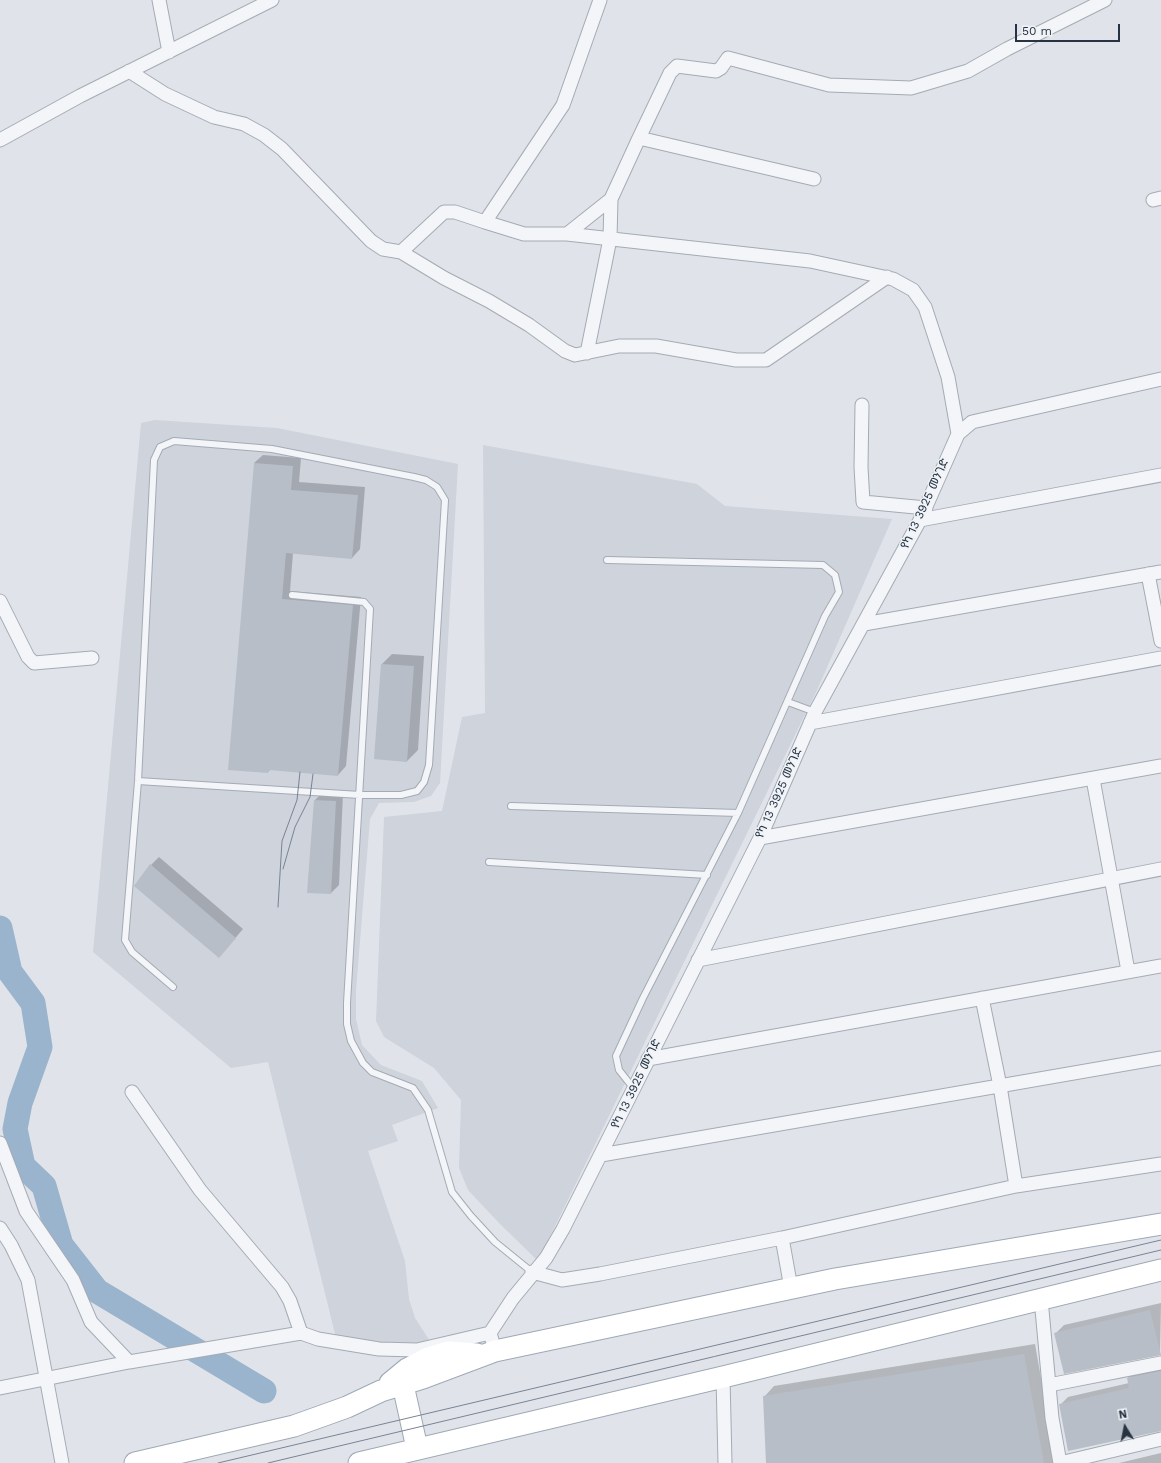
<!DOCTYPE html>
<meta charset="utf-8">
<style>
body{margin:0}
#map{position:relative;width:1161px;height:1463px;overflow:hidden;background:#e0e4ea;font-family:"Work Sans",sans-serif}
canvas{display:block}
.north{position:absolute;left:1105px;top:1407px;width:40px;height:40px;-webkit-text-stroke:3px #eff3f7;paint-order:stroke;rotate:350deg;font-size:11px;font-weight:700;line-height:16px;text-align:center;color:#273342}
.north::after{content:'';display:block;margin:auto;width:14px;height:18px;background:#273342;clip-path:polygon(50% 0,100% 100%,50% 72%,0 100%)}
.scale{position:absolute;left:1015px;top:24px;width:105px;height:18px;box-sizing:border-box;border:2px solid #273342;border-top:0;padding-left:5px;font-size:12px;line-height:14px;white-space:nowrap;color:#273342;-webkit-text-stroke:3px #eff3f7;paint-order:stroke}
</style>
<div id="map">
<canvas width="1161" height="1463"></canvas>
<div class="north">N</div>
<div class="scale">50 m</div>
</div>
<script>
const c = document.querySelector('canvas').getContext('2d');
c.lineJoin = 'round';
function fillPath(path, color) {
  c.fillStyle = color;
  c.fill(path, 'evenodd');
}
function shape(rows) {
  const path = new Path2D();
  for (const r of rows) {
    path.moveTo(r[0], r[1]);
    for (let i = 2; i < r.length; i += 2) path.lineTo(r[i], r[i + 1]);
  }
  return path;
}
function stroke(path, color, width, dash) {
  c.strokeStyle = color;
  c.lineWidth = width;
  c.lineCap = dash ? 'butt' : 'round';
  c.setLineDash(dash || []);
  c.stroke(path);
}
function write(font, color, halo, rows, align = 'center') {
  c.font = font + ' "Work Sans","Noto Sans Ethiopic",sans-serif';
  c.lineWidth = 3;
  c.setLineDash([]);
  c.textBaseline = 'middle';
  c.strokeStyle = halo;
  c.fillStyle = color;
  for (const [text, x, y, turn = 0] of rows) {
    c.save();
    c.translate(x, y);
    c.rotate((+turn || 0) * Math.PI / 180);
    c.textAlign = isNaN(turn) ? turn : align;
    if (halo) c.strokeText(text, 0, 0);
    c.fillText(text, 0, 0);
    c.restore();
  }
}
fillPath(shape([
 [155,420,277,428,458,464,440,783,431,796,414,802,379,803,370,819,356,990,356,1019,362,1045,381,1065,422,1081,438,1108,392,1125,398,1141,368,1151,405,1261,409,1299,415,1318,430,1341,386,1347,336,1338,268,1062,231,1068,93,952,141,423],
 [483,445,697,484,725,506,892,519,818,688,538,1261,499,1223,468,1190,459,1168,461,1100,434,1068,384,1037,376,1021,384,817,442,811,462,717,485,713]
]), '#ced3dc');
fillPath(shape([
 [263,455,301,458,299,482,365,487,360,549,352,558,293,553,290,591,361,597,346,766,338,775,271,769,268,772,254,463],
 [392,654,424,656,418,750,407,761,382,664],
 [323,792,343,793,339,885,331,893,315,800],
 [159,857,243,929,219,957,151,865],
 [1161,1303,1160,1354,1056,1333,1064,1325],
 [1035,1344,1056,1463,767,1463,764,1397,774,1386],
 [1161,1365,1161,1429,1060,1405,1068,1397,1129,1383,1128,1378,1136,1370],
 [1161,1453,1161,1463,1119,1463]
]), '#0003');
stroke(shape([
 [0,928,10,972,33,1003,40,1047,20,1103,15,1129,23,1166,44,1186,61,1245,97,1291,264,1391]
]), '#99b4cc', 25);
fillPath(shape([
 [254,463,293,466,291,490,358,495,352,559,286,553,282,599,353,605,338,776,269,770,268,773,228,770],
 [381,664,414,666,407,762,374,759],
 [314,800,336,801,331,894,307,893],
 [150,864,236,938,219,958,134,886],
 [1150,1310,1161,1355,1064,1374,1054,1333],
 [1024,1354,1044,1463,766,1463,763,1396],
 [1161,1371,1161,1431,1068,1451,1059,1404,1129,1388,1127,1378]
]), '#b7bec7');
const lane = shape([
 [607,560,823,565,835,575,839,592,825,616,738,813,643,998,616,1056,619,1070,634,1089],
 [292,595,364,602,370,609,347,1003,347,1024,351,1041,363,1063,372,1072,413,1088,428,1110,452,1192,471,1216,495,1242,532,1272],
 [788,702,815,712],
 [138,781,360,795,401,795,417,791,424,782,429,765,445,500,437,487,426,480,414,477,272,449,174,441,160,447,154,460,138,781,125,940,132,952,173,987],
 [511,806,738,813],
 [489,862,707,875]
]);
const street = shape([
 [159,0,169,52],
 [129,71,165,94,214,117,244,124,264,135,282,149,371,241,383,249,401,252,444,212,455,212,485,222],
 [639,138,670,73,677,66,716,71,721,68,728,58,829,85,911,88,968,71,1007,49,1105,0],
 [0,140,80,96,272,0],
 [814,179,639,138,611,199,567,234,810,261,893,279,913,290,925,307,948,377,958,434],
 [1153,200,1161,198],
 [567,234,524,234,485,222,563,105,600,0],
 [401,252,444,278,489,301,529,325,565,351,575,355,619,346,656,346,736,360,766,360,887,277],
 [587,353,610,239,611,199],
 [862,405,861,467,863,502,926,508],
 [920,520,1161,475],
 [1148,574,1161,641],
 [0,601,28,657,34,663,92,658],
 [864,624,1161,572],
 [810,723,1161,658],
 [1093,779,1128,971],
 [760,838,1161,766],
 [698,960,1161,869],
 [982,998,1000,1086,1016,1186],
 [648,1059,1161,966],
 [132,1092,200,1190,282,1287,290,1301,301,1333],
 [0,1143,26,1211,73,1280,91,1322,129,1362],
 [601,1155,1161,1058],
 [0,1228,11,1245,28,1280,62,1463],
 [782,1238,791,1288],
 [532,1272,562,1280,600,1274,782,1238,1016,1186,1161,1164],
 [1041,1299,1052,1418,1060,1463],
 [490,1333,513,1298,546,1258,563,1229,760,838,815,712,920,520,958,434,972,422,1161,379],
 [723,1377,725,1463],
 [1049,1385,1161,1363],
 [0,1388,129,1362,301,1333,318,1339,379,1349,417,1350,490,1333,492,1340],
 [1060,1463,1161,1439]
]);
const primary = shape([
 [390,1383,407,1369,428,1358,448,1352,477,1354],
 [403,1385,417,1448],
 [135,1463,294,1426,347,1407,381,1391,423,1378,495,1351,835,1279,1161,1224],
 [359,1463,723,1377,1161,1270]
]);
stroke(lane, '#a5abb4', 8);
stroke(street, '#a5abb4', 15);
stroke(primary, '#9ea9b6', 23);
stroke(lane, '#f3f5f8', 6);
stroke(street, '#f3f5f8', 13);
stroke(primary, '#fff', 21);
stroke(shape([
 [283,869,295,827,310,797,313,774],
 [278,907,282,841,297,800,300,772],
 [218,1463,1161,1240],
 [268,1463,1161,1250]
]), '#788494', 1);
write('12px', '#273342', '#eff3f7', [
 ["የካ 13 3925 መንገድ",925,504,-65],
 ["የካ 13 3925 መንገድ",779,793,-66],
 ["የካ 13 3925 መንገድ",636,1084,-64]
]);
</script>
